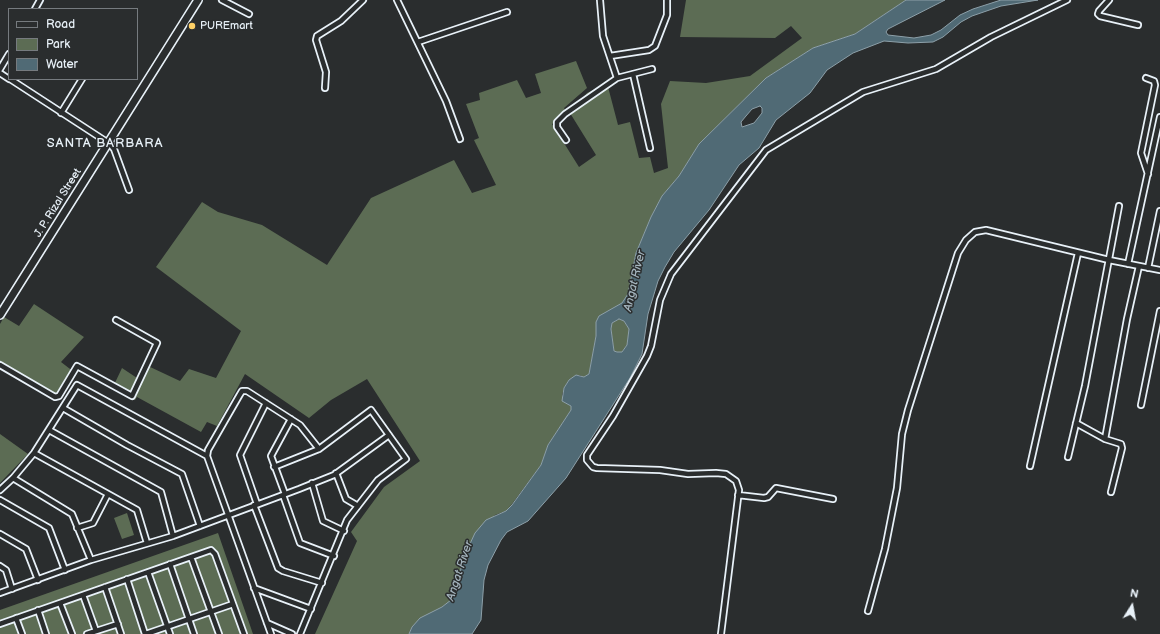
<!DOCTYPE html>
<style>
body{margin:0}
#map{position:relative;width:1160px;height:634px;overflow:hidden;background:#2a2d2e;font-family:"Balsamiq Sans",sans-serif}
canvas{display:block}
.legend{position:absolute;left:8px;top:8px;width:130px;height:72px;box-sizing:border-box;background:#2a2d2e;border:1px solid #767b7f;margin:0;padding:5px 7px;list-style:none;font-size:12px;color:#e8f1f8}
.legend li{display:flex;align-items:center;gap:8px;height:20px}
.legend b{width:20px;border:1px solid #767b7f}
.north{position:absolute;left:1112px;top:586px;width:40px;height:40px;-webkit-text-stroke:3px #2a2d2e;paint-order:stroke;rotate:11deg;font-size:11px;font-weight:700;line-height:16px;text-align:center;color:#e8f1f8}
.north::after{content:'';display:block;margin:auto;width:14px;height:18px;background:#e8f1f8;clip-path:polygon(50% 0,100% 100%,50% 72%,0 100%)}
</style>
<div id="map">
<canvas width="1160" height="634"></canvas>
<ul class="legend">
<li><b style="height:5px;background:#2a2d2e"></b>Road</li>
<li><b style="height:11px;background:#5c6c54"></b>Park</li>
<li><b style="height:11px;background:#506a75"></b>Water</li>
</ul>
<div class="north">N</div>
</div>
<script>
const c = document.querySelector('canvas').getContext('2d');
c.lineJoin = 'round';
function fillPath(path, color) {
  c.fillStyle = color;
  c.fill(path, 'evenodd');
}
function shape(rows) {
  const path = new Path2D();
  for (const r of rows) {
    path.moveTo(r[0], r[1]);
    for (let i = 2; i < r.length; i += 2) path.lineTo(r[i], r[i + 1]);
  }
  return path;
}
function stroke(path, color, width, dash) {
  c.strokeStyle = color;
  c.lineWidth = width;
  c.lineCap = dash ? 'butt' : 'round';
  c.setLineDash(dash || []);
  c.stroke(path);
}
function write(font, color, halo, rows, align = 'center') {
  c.font = font + ' "Balsamiq Sans",sans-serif';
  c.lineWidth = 3;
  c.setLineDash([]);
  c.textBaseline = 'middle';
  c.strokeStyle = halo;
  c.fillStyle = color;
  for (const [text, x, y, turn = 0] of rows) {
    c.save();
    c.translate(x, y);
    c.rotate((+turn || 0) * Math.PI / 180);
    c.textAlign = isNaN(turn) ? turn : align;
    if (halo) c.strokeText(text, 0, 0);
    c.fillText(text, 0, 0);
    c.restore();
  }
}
fillPath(shape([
 [686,0,906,0,855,34,813,48,766,78,699,144,679,176,662,196,651,217,636,253,628,294,623,303,606,313,596,329,596,336,589,374,584,377,579,375,569,380,564,388,562,395,565,402,571,406,571,410,548,445,541,465,512,504,506,511,495,515,462,561,458,588,451,601,412,627,409,634,315,634,357,541,351,532,384,487,420,461,367,379,331,400,309,418,245,374,217,426,207,422,201,432,137,397,135,400,113,387,122,368,140,380,148,366,180,381,189,369,216,378,241,331,156,267,202,202,218,212,262,225,327,265,371,198,454,160,472,193,496,185,474,140,479,138,466,104,480,100,479,93,517,80,526,98,541,93,535,74,576,61,587,88,564,108,567,115,552,124,579,167,596,155,570,113,587,93,607,83,618,125,630,122,639,158,650,157,654,173,668,168,661,104,670,81,706,83,750,76,802,38,791,26,775,38,680,37],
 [34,304,84,337,61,362,74,372,59,400,0,365,0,324,4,317,19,326],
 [619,319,624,321,629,329,627,345,622,352,617,352,614,351,611,329,612,323],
 [0,434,28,454,0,483],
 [127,513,134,535,122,539,114,518],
 [218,533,253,634,0,634,0,610]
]), '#5c6c54');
const water = shape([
 [906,0,945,0,888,29,886,32,888,35,914,38,931,35,941,30,960,15,973,9,1001,0,1038,0,1001,6,972,16,961,22,943,37,933,42,908,43,884,41,853,53,827,70,810,93,776,120,759,148,739,165,709,210,674,252,665,267,658,281,648,314,642,354,630,378,566,478,528,521,507,532,501,540,488,565,484,580,481,620,472,634,409,634,412,627,420,618,442,607,451,600,458,588,462,561,475,533,486,520,506,511,512,505,541,465,548,445,571,410,571,406,562,401,564,388,569,380,576,375,584,377,589,374,596,336,596,322,599,316,622,303,628,294,636,253,651,217,662,196,679,176,699,144,766,78,813,48,855,34,906,0],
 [760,106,762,108,762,113,754,123,742,127,741,122,746,116,752,109,760,106],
 [619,319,624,321,629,329,627,345,622,352,617,352,614,351,611,329,612,323,619,319]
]);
fillPath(water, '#506a75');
stroke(water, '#8da0a9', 1);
const street = shape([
 [222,0,249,14],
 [397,0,446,101,460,139],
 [600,0,603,36,617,78],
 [1109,0,1099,11,1098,14,1100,16,1138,25],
 [35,9,40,0],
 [418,42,507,12],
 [610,56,649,50,655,46,667,15,667,0],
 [0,69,9,54],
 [0,73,9,79],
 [633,74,650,148],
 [1146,78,1154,81,1155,85,1141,153,1148,174],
 [10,79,110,144,114,149,129,190],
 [325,88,326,72,316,40,317,36,341,21,363,0],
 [61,113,82,79],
 [566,140,557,127,557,122,565,114,617,78,652,69],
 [1128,264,1160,117],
 [1148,268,1160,211],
 [0,365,55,397,59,396,77,366,132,396,157,343,116,320],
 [1141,405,1160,311],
 [63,408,127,445,182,474,200,526],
 [1076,423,1105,439,1121,444,1122,448,1111,492],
 [49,430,161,492,173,536],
 [1105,439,1127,319,1139,266],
 [34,453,137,510,147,543],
 [1068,457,1085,386,1119,206],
 [1030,466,1078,253],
 [274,467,319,449,371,410,406,459,378,480,347,520,300,634],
 [336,473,346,499,358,506],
 [13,478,72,514,91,560],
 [312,483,323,521,344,531],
 [0,490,13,478,34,453,77,385,207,456],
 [285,494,271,456,291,419],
 [283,495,300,543,334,556],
 [738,495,764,498,768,497,776,488,833,499],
 [0,500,49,528,65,570],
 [257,504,240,455,266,403],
 [254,505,278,568,283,571,322,583],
 [77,528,93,523,108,494],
 [0,534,26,549,38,580],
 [191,557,219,634],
 [170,564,194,634],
 [0,566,6,570,12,589],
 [148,572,170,634],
 [127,579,145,634],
 [105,587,121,634],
 [254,588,311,609],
 [0,593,91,560,173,536,299,489,334,475,389,435],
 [83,595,96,631],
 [60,603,72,634],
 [38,610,46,634],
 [868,611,885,549,897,488,902,434,908,410,958,253,966,240,975,232,986,230,1109,260,1160,270],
 [16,618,22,634],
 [267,623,292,634],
 [0,624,211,550,215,554,244,634],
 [87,634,118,624],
 [146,634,233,604],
 [271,634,207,456,208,450,239,396,242,391,247,391,300,425,319,449],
 [721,634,739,490,736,481,726,474,716,473,688,474,660,470,597,468,593,467,587,460,587,455,613,416,647,356,651,346,660,300,671,274,766,150,863,92,936,69,991,37,1067,0]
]);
const primary = shape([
 [0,315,198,0]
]);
stroke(street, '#e8f1f8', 8);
stroke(primary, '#e8f1f8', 10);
stroke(street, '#2a2d2e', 4.5);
stroke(primary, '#2a2d2e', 7);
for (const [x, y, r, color] of [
 [192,26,4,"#ffd166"]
]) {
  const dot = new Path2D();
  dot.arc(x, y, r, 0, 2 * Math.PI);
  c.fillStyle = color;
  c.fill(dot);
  stroke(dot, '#2a2d2e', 1.5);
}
write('11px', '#e8f1f8', '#2a2d2e', [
 ["PUREmart",200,26]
], 'left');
write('11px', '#e8f1f8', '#2a2d2e', [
 ["J. P. Rizal Street",58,203,-58]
]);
write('italic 12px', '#a4b4bd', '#2a2d2e', [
 ["Angat River",635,281,-77],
 ["Angat River",460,571,-72]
]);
c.letterSpacing = '1px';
write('13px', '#e8f1f8', '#2a2d2e', [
 ["SANTA BARBARA",105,144]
]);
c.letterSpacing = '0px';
</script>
